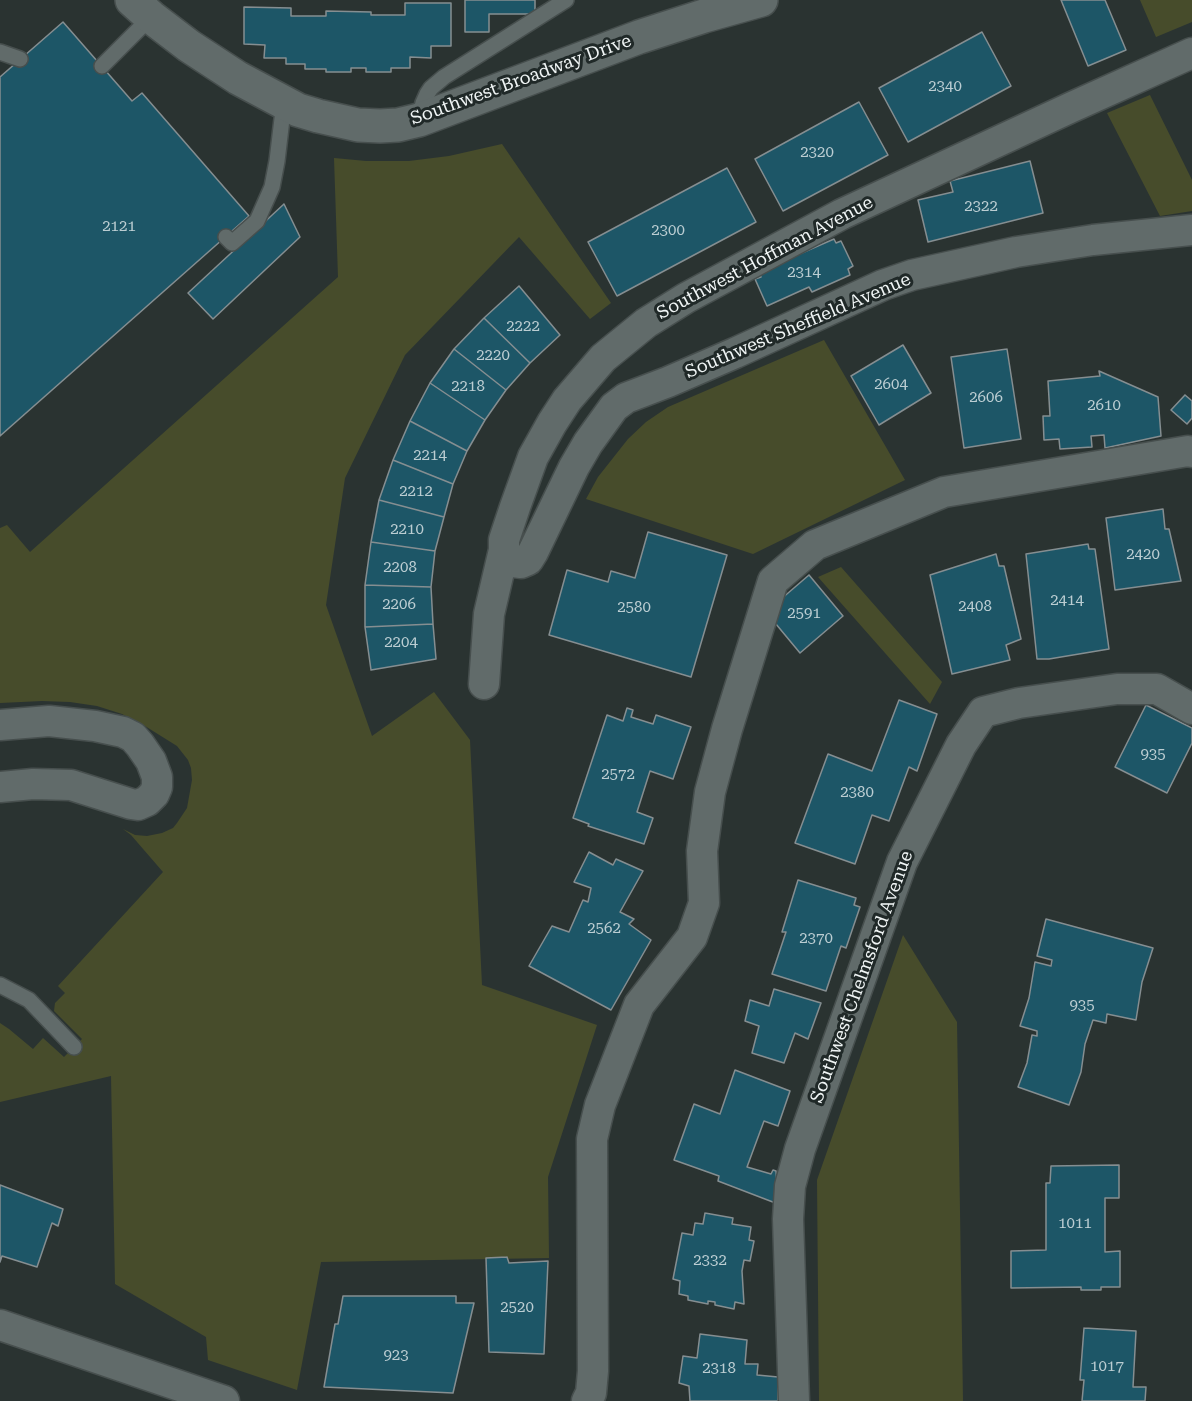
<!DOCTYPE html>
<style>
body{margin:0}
canvas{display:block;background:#2a3331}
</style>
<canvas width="1192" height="1401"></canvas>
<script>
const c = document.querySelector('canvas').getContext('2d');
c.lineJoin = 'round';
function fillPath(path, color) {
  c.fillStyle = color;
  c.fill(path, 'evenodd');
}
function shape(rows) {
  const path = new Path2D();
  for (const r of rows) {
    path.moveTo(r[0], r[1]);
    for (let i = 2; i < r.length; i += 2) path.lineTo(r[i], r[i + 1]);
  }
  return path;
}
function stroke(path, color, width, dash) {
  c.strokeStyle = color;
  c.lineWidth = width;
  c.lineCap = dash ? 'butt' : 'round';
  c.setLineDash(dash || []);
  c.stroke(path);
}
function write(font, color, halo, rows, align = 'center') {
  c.font = font + ' "Roboto Serif",serif';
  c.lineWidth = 6;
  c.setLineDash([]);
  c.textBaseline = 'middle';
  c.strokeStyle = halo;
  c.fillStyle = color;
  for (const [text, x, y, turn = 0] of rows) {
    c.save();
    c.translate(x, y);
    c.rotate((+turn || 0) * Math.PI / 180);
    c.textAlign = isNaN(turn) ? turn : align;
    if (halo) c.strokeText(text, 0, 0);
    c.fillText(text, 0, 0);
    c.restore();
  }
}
fillPath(shape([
 [1140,0,1192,0,1192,22,1156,37],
 [1150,95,1192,180,1192,211,1160,216,1107,113],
 [502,144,611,303,590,319,519,237,405,355,345,478,326,605,372,736,434,692,470,740,482,985,597,1025,548,1177,549,1258,321,1262,297,1390,208,1360,206,1337,115,1284,111,1076,0,1102,0,1023,9,1029,33,1049,43,1038,64,1057,82,1039,54,1011,55,1003,65,993,58,986,163,872,131,835,123,829,135,835,147,836,162,833,173,828,177,823,187,808,192,780,191,768,188,760,177,746,145,726,122,714,97,706,70,702,42,701,0,703,0,528,7,525,30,552,338,277,334,158,366,161,409,161,449,156],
 [824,340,905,480,753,554,586,499,598,477,628,439,646,422,668,407],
 [841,567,942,682,930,704,818,577],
 [903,935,957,1022,963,1401,819,1401,817,1180]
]), '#474c2b');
const building = shape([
 [465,0,535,0,535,14,489,14,489,32,465,32,465,0],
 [1061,0,1105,0,1126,50,1088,66,1061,0],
 [405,3,451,3,451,46,431,46,431,58,410,57,410,68,391,68,391,72,366,72,366,68,351,68,351,72,326,72,326,69,305,69,305,64,286,64,286,58,264,58,265,45,244,44,244,7,291,8,291,16,326,16,326,11,371,12,371,15,405,15,405,3],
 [63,22,132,101,142,93,249,216,0,436,0,77,63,22],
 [982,32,1011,86,908,142,879,88,982,32],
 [859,102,888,155,783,211,755,159,859,102],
 [1030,161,1043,213,928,242,918,200,953,192,950,181,1030,161],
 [727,168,756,222,617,296,588,242,727,168],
 [284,204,300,237,213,319,188,293,284,204],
 [834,239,836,243,841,241,853,266,848,269,850,275,812,292,809,287,767,306,755,279,761,277,758,272,834,239],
 [519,286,560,335,530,363,484,318,519,286],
 [484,318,530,363,506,390,454,349,484,318],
 [903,345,931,393,879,425,851,376,903,345],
 [454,349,506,390,485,420,430,383,454,349],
 [1007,349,1021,439,964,448,951,357,1007,349],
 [1099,371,1158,397,1161,436,1105,448,1104,435,1091,436,1092,447,1060,449,1059,439,1044,440,1043,416,1050,416,1048,381,1100,376,1099,371],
 [430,383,485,420,467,451,410,421,430,383],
 [1185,395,1192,401,1192,418,1187,424,1171,410,1185,395],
 [410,421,467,451,453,484,393,460,410,421],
 [393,460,453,484,444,517,379,500,393,460],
 [379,500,444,517,435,551,371,542,379,500],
 [1163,509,1165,529,1169,529,1181,581,1115,590,1106,518,1163,509],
 [648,532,727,555,691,677,549,635,567,570,608,582,611,571,635,578,648,532],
 [371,542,435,551,431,587,365,585,371,542],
 [1088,544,1089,549,1095,549,1109,649,1049,659,1037,659,1026,554,1088,544],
 [996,554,999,566,1004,566,1021,639,1006,645,1010,660,952,674,930,575,996,554],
 [809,575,843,616,800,653,766,612,809,575],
 [365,585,431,587,433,624,365,627,365,585],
 [433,624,436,659,371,670,365,627,433,624],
 [899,700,937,714,917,771,909,767,889,821,872,815,855,864,795,843,828,754,872,771,899,700],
 [1146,705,1192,728,1192,743,1167,793,1115,767,1146,705],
 [627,708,633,710,631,717,653,724,656,715,691,727,673,779,650,771,637,812,653,818,644,844,588,826,589,824,573,818,607,715,623,721,627,708],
 [589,852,613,865,616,859,643,871,620,912,634,919,629,924,651,940,611,1010,529,966,552,926,569,932,583,900,588,902,591,888,574,882,589,852],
 [798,880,856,898,854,905,860,907,846,948,841,946,826,991,772,974,786,932,782,932,798,880],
 [1046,919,1153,948,1142,982,1136,1020,1107,1014,1106,1023,1093,1020,1085,1044,1081,1072,1069,1105,1018,1087,1027,1063,1032,1035,1037,1036,1037,1031,1020,1026,1029,998,1035,962,1051,966,1052,960,1037,956,1046,919],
 [774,989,821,1003,808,1039,795,1033,784,1063,752,1053,759,1026,745,1021,750,1000,769,1006,774,989],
 [735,1070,790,1091,778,1126,764,1121,747,1167,771,1174,773,1170,776,1171,778,1204,718,1181,719,1176,674,1160,694,1104,720,1114,735,1070],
 [1119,1165,1119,1198,1105,1198,1105,1252,1120,1251,1120,1287,1101,1287,1101,1290,1081,1290,1081,1287,1011,1288,1011,1251,1046,1250,1046,1183,1050,1183,1051,1166,1119,1165],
 [0,1185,63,1209,58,1226,52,1223,37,1267,2,1256,0,1262,0,1185],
 [705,1213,733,1218,732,1224,751,1227,749,1240,754,1241,750,1261,744,1260,742,1271,744,1304,735,1302,734,1309,715,1305,715,1302,708,1301,708,1304,688,1300,688,1296,679,1294,680,1281,673,1279,682,1233,693,1235,695,1223,703,1224,705,1213],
 [507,1257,509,1263,548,1261,544,1354,489,1352,486,1258,507,1257],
 [343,1296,456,1296,456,1303,474,1303,453,1393,324,1387,335,1324,338,1324,343,1296],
 [1084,1328,1136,1331,1133,1387,1146,1387,1145,1401,1082,1401,1084,1380,1080,1380,1084,1328],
 [700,1334,747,1340,745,1364,758,1364,757,1375,778,1377,778,1401,690,1401,689,1386,679,1383,683,1356,697,1358,700,1334]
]);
fillPath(building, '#1d5667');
stroke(building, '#858e91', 1.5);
const service = shape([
 [0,52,20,59],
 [102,66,151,17],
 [419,119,423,103,427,94,431,88,444,77,566,0],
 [226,237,232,243,257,221,272,187,277,161,284,102],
 [0,985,29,1000,74,1047]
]);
const minor = shape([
 [504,550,507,558,513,562,521,563,528,560,533,552,574,467,588,443,614,407,626,398,668,382,735,353,883,285,912,275,1016,252,1093,240,1192,230],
 [484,684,489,614,504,550,504,540,515,507,533,457,552,423,567,400,603,358,646,323,686,298,842,214,1072,107,1192,53],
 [0,725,49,721,95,726,123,732,133,737,140,745,151,761,157,777,157,787,154,794,147,801,138,805,131,804,71,785,33,784,0,787],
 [0,1325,224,1401],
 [587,1401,591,1393,593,1371,592,1139,600,1105,639,1005,692,937,704,903,702,851,710,792,727,729,773,581,815,545,944,492,1188,451,1192,452],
 [794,1401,788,1219,790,1186,800,1149,902,862,961,745,983,712,1019,703,1117,689,1157,689,1192,709]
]);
const tertiary = shape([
 [132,0,151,17,189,46,238,78,298,110,318,116,358,125,380,126,398,125,419,120,639,37,704,16,761,0]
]);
stroke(service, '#474f4e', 18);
stroke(minor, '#474f4e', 33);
stroke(tertiary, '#474f4e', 36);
stroke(service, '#616b6a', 15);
stroke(minor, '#616b6a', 30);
stroke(tertiary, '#616b6a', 33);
write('15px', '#bbcdd2', null, [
 ["2340",945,87],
 ["2320",817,153],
 ["2322",981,207],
 ["2121",119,227],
 ["2300",668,231],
 ["2314",804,273],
 ["2222",523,327],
 ["2220",493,356],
 ["2604",891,385],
 ["2218",468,387],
 ["2606",986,398],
 ["2610",1104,406],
 ["2214",430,456],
 ["2212",416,492],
 ["2210",407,530],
 ["2420",1143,555],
 ["2208",400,568],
 ["2414",1067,601],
 ["2206",399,605],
 ["2408",975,607],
 ["2580",634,608],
 ["2591",804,614],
 ["2204",401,643],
 ["935",1153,755],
 ["2572",618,775],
 ["2380",857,793],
 ["2562",604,929],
 ["2370",816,939],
 ["935",1082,1006],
 ["1011",1075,1224],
 ["2332",710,1261],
 ["2520",517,1308],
 ["923",396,1356],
 ["1017",1107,1367],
 ["2318",719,1369]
]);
write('18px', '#f0f5f5', '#202928', [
 ["Southwest Broadway Drive",521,80,-20],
 ["Southwest Hoffman Avenue",765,258,-28],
 ["Southwest Sheffield Avenue",798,326,-23],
 ["Southwest Chelmsford Avenue",862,977,-70]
]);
</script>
